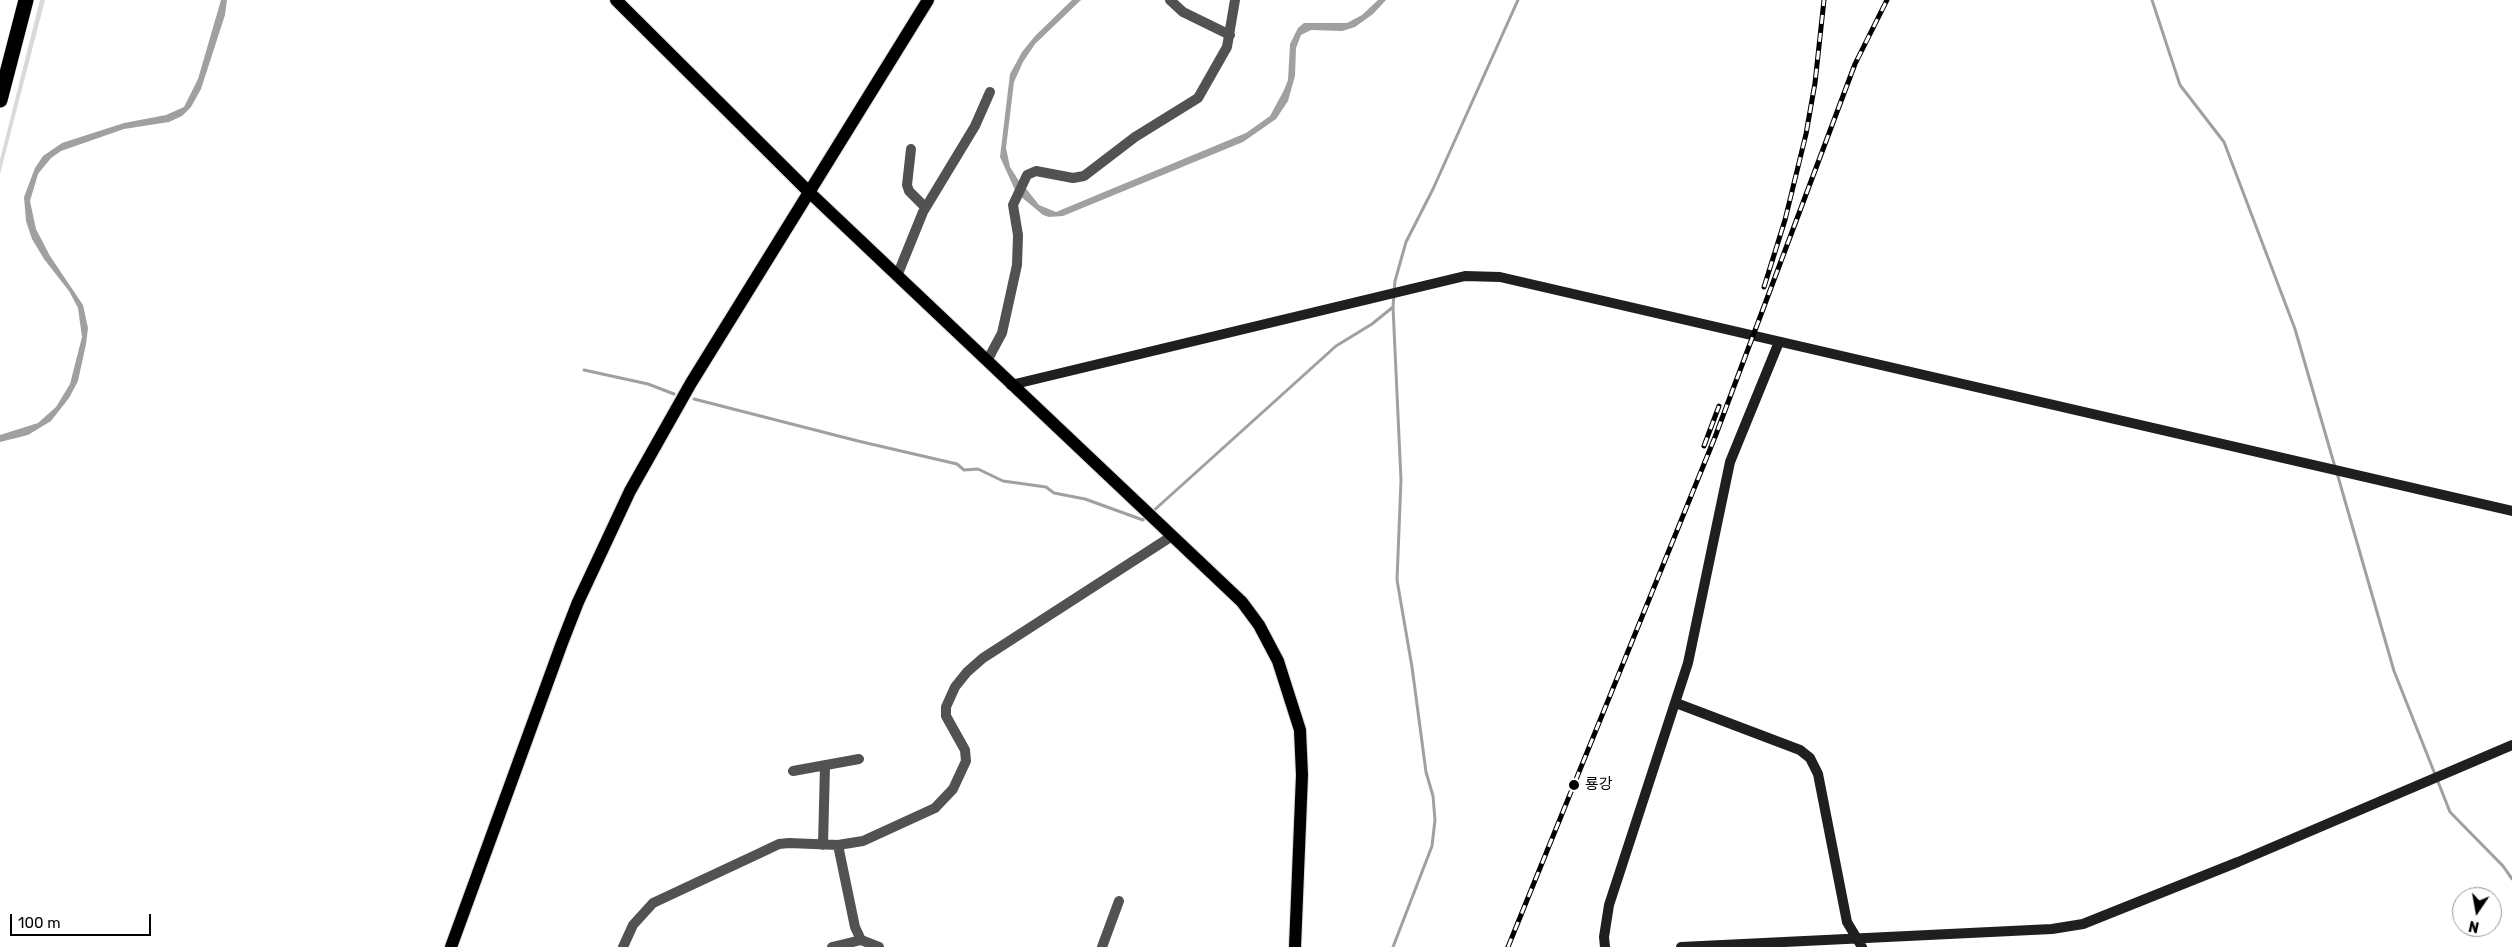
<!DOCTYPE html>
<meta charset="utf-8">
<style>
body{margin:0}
#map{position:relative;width:2512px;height:947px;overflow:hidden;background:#fff;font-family:Rubik,sans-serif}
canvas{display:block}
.north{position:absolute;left:2452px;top:887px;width:50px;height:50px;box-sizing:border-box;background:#fff;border:1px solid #999;border-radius:50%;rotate:192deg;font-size:14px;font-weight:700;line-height:20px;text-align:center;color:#000}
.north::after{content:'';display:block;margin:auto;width:18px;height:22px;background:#000;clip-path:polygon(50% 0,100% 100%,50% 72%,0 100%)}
.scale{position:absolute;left:10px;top:914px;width:141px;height:22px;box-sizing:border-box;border:2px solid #000;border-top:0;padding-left:6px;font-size:15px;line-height:18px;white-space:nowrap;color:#000;-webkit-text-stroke:4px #fff;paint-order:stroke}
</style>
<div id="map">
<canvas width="2512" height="947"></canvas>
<div class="north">N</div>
<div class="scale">100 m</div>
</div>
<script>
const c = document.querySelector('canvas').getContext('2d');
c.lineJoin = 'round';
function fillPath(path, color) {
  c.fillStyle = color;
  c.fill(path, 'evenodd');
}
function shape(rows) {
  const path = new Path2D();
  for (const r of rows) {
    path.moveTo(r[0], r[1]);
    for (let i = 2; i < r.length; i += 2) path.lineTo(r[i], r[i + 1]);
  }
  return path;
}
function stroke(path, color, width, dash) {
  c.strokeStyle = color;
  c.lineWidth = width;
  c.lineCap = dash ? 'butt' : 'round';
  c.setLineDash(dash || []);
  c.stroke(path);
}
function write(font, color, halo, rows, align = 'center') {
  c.font = font + ' Rubik,"Noto Sans KR",sans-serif';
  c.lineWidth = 4.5;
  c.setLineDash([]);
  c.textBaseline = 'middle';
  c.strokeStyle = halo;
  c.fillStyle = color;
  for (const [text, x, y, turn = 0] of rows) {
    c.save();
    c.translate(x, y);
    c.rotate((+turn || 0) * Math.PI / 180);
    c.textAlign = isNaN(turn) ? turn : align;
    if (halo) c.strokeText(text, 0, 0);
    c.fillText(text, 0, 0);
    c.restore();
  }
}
fillPath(shape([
 [40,0,45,0,0,174,0,160]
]), '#d9d9d9');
fillPath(shape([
 [221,0,227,0,225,15,201,89,191,107,182,116,169,122,124,129,61,151,51,158,38,174,30,201,36,229,50,256,83,305,88,328,86,344,78,381,69,398,51,421,28,435,0,442,0,435,38,423,56,407,70,384,82,337,78,308,69,291,44,259,32,239,26,221,24,197,35,168,43,156,62,143,124,123,166,115,184,107,198,79],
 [1072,0,1081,0,1035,44,1023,62,1014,82,1006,148,1010,167,1019,181,1015,190,1000,157,1010,74,1022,52,1035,36],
 [1378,0,1386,0,1373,14,1355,27,1342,31,1311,30,1301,35,1296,48,1295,76,1288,101,1276,119,1243,142,1063,216,1049,217,1043,215,1019,195,1024,186,1039,205,1056,212,1246,133,1270,116,1284,90,1288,80,1290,44,1298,28,1304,23,1347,23,1362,15]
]), '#a0a0a0');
stroke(shape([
 [2152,0,2180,85,2224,142,2295,329,2335,467],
 [584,370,648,384,674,394],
 [694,399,858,441,957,464,964,470,978,469,1003,481,1046,487,1054,493,1085,499,1143,520,1146,517],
 [2337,473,2394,671,2450,812,2503,866,2512,879],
 [1151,513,1336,346,1372,324,1393,307,1395,281,1406,242,1433,189,1518,0],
 [1393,947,1432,846,1435,820,1433,796,1426,772,1412,667,1397,580,1401,480,1393,307]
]), '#a0a0a0', 3);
const primary = shape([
 [616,0,808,191,1242,602,1259,625,1278,661,1300,730,1302,775,1295,947],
 [451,947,562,643,578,602,630,491,691,383,928,0]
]);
const highway = shape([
 [0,100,26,0]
]);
stroke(primary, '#dbdbdb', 14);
stroke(highway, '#dbdbdb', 16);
stroke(shape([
 [1170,0,1183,12,1230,35],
 [911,149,907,185,909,191,925,207],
 [897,276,923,212,975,126,990,92],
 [987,361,1002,333,1017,265,1018,235,1013,205,1027,175,1036,171,1073,178,1084,176,1135,137,1198,98,1227,47,1235,0],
 [793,771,859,759],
 [823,845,825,766],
 [838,845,855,927,861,940,879,947],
 [623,947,633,925,653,903,760,853,779,844,789,843,838,845,863,841,935,808,953,789,966,761,965,750,946,716,946,707,955,687,967,672,983,658,1172,536],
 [832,947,861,940],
 [1102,947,1119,901]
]), '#525252', 10);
stroke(shape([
 [1011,385,1465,276,1500,277,2512,511],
 [1676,703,1800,750,1810,758,1818,774,1847,922,1862,947],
 [1605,947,1604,937,1609,905,1688,663,1730,462,1779,342],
 [1681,947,2052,929,2083,924,2238,862,2512,745]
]), '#1f1f1f', 10);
stroke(primary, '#000', 12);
stroke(highway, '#000', 15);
const rail = shape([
 [1764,287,1785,220,1806,134,1815,83,1824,0],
 [1704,446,1719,406],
 [1508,947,1715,437,1855,64,1887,0]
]);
stroke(rail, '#000', 5);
stroke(rail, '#fff', 3, [9]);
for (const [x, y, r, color] of [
 [1574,785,6,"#000"]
]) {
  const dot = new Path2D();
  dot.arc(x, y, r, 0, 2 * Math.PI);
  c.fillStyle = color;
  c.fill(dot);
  stroke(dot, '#fff', 2);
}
write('15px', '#000', '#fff', [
 ["룡강",1585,785]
], 'left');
</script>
